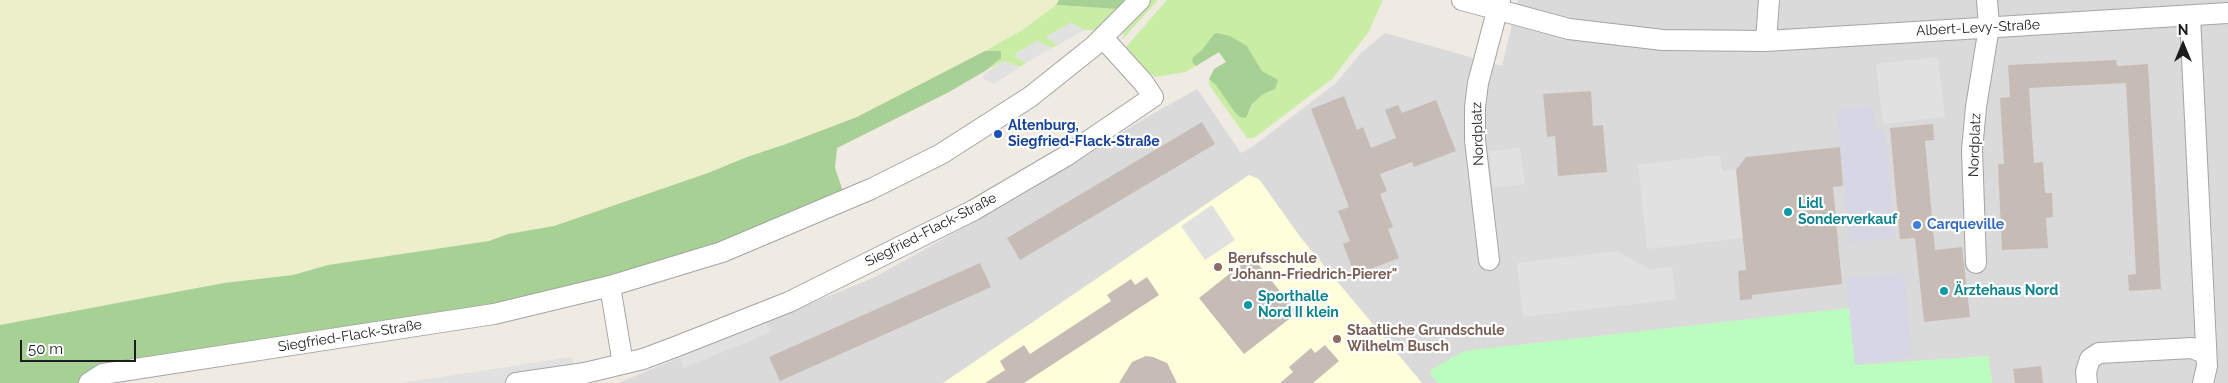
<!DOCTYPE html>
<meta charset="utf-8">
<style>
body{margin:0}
#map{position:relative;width:2228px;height:383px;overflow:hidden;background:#efeae2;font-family:Raleway,sans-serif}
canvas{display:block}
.north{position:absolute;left:2158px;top:20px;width:50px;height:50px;-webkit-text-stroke:4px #fff;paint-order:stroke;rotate:0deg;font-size:14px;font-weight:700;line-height:20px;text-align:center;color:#1d1d1d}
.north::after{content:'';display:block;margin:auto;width:18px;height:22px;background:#1d1d1d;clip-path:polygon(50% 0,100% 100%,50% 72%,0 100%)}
.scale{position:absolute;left:20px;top:340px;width:116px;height:22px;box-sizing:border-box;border:2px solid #1d1d1d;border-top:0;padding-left:6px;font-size:15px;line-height:18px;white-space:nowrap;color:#1d1d1d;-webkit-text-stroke:4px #fff;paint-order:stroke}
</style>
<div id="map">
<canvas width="2228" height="383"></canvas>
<div class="north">N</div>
<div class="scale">50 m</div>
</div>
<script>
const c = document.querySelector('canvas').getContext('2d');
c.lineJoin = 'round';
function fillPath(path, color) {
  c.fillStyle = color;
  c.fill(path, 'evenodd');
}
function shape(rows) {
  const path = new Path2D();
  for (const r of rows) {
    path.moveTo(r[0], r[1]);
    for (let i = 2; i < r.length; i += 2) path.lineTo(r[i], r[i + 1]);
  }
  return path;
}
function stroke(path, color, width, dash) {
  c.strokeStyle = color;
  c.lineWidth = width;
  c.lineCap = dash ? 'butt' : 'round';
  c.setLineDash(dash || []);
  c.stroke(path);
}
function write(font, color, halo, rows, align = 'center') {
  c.font = font + ' Raleway,sans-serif';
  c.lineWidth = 4.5;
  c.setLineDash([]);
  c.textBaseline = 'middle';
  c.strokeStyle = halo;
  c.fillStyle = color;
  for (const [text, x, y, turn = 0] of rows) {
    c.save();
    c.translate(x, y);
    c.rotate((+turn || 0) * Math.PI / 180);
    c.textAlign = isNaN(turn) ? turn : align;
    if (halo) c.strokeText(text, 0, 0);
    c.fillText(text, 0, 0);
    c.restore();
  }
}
fillPath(shape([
 [1518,0,2228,0,2228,383,1992,383,1988,356,1783,383,618,383,875,277,1022,195,1142,120,1197,89,1241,153,1252,147,1335,84,1361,53,1385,33,1502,66]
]), '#dbdada');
fillPath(shape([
 [1249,175,1259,179,1301,238,1422,383,943,383]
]), '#fffedb');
fillPath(shape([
 [0,0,1059,0,1056,5,1024,29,902,95,857,117,786,144,747,157,708,173,554,226,508,234,489,241,328,265,293,275,224,283,0,325]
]), '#edefcb');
fillPath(shape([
 [1124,0,1127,0,1097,30,1084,30,1071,23,1046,37,1058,45,1051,48,1037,41,1017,53,1015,56,1026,63,1020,67,1004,61,985,71,1001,57,1001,51,985,51,1024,29,1056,5,1118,9],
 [1148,0,1158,0,1122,40,1126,27],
 [1167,0,1383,0,1368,33,1332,79,1254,138,1247,138,1209,85,1209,79,1250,112,1252,104,1262,95,1271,92,1273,78,1262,71,1247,46,1202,50,1196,54,1192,62,1196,66,1185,72,1156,77,1144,70,1125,48]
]), '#c9eda4');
fillPath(shape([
 [1059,0,1124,0,1118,9,1056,5],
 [1217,33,1230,36,1247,46,1262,71,1278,80,1275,89,1262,95,1252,104,1246,118,1240,117,1234,111,1216,85,1209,79,1214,69,1226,62,1219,52,1196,66,1192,62,1193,57,1202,50,1214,34],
 [985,51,1001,51,1001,58,985,71,949,92,837,148,835,168,846,200,608,287,89,383,0,383,0,325,224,283,293,275,328,265,489,241,508,234,554,226,708,173,747,157,786,144,857,117]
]), '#a7d194');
fillPath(shape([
 [1849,308,1855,365,1988,356,1992,383,1438,383,1430,374,1431,370,1464,351]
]), '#bbfdbf');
fillPath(shape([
 [1071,23,1084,30,1058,45,1046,37],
 [1037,41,1051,48,1026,63,1015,56,1017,53],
 [1938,57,1945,117,1883,124,1876,64],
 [1004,61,1020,67,994,84,983,79,984,74],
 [1520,148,1525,184,1493,188,1489,151],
 [1720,155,1722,171,1736,170,1743,238,1647,249,1638,165],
 [1212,205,1235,240,1205,260,1181,226],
 [1617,251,1649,269,1672,267,1676,299,1523,317,1517,263],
 [762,313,771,332,684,368,675,347],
 [572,357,575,374,585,373,587,383,402,383]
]), '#e1e1e1');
fillPath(shape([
 [1873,106,1875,130,1885,130,1895,238,1849,242,1837,110],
 [1904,273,1912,357,1855,365,1846,278]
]), '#d6d6e5');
fillPath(shape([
 [2116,60,2117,66,2148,64,2161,289,2129,291,2128,275,2136,274,2126,83,2029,88,2034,163,2043,162,2045,193,2052,193,2053,217,2046,218,2048,248,2002,250,1998,164,2004,164,2000,98,2010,97,2008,65],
 [1591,91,1593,126,1603,125,1607,172,1558,176,1555,136,1547,137,1543,94],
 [1344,96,1357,130,1363,127,1371,148,1396,138,1385,110,1398,105,1402,113,1436,100,1456,151,1414,167,1412,162,1380,174,1387,191,1380,194,1393,227,1388,229,1399,258,1355,275,1343,244,1350,241,1338,211,1349,207,1311,109],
 [1202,122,1215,144,1020,260,1007,238],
 [1933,124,1934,140,1925,141,1935,250,1962,247,1970,317,1924,322,1915,238,1900,239,1890,128],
 [1840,147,1843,186,1833,187,1842,284,1752,295,1752,299,1740,300,1738,271,1746,270,1736,170,1746,157],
 [1252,256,1297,313,1244,354,1199,298],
 [980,263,991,287,780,381,769,357],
 [1147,277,1159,295,1024,383,985,383,1005,370,1000,361,1024,345,1030,354,1111,301,1107,295,1131,279,1135,285],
 [1325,345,1339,361,1313,383,1280,383,1293,372,1289,367,1311,348,1315,353],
 [1146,356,1153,357,1167,363,1177,383,1119,383,1132,362],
 [2041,366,2043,383,2015,383,2013,369]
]), '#c7bcb5');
const minor = shape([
 [1462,0,1569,29,1663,40,1766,41,2228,13],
 [2190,16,2207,366,2203,383],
 [1766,41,1769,0],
 [1489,260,1475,140,1475,107,1478,83,1500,0],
 [1976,263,1972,150,1976,107,1989,27,1987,0],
 [610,286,623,364],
 [89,383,103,374,494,314,610,286,722,252,871,189,941,154,1030,97,1094,46,1140,0],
 [516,383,585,373,643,359,675,347,789,302,974,210,1066,156,1153,97,1143,82,1103,38],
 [2087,383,2086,372,2090,359,2099,353,2192,348,2206,354]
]);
stroke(minor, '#a4a4a4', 22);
stroke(minor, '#fff', 20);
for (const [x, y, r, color] of [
 [998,134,5,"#1a4fb4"],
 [1788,212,5,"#0f9aa8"],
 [1917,225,5,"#3f7fe0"],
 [1218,267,5,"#8d6e63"],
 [1944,291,5,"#0f9aa8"],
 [1248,305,5,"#0f9aa8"],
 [1337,339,5,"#8d6e63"]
]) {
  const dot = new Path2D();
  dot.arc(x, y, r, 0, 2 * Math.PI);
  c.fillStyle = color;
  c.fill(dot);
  stroke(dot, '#fff', 2);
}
write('14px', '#1d1d1d', '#fff', [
 ["Albert-Levy-Straße",1978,28,-3],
 ["Nordplatz",1478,134,-92],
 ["Nordplatz",1975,145,-88],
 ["Siegfried-Flack-Straße",931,230,-27],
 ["Siegfried-Flack-Straße",350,336,-9]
]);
write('bold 14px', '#164399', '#fff', [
 ["Altenburg,",1008,126],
 ["Siegfried-Flack-Straße",1008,142]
], 'left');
write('bold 14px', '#0d838f', '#fff', [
 ["Lidl",1798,204],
 ["Sonderverkauf",1798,220],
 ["Ärztehaus Nord",1954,291],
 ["Sporthalle",1258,297],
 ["Nord II klein",1258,313]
], 'left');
write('bold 14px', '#366cbe', '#fff', [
 ["Carqueville",1927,225]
], 'left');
write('bold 14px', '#785e54', '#fff', [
 ["Berufsschule",1228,259],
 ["\"Johann-Friedrich-Pierer\"",1228,275],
 ["Staatliche Grundschule",1347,331],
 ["Wilhelm Busch",1347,347]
], 'left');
</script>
